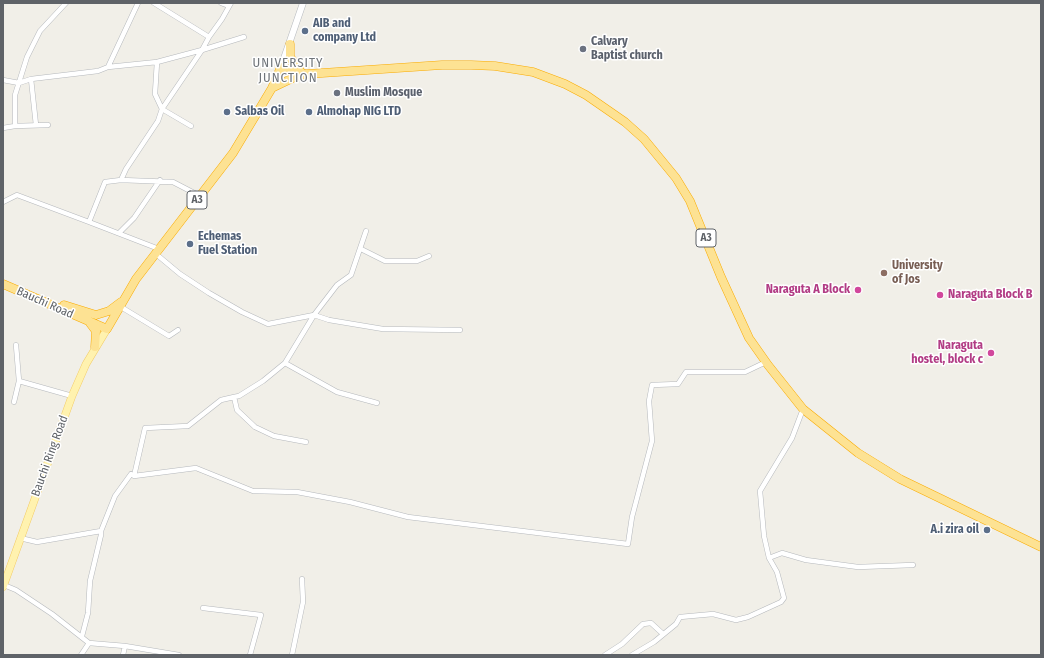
<!DOCTYPE html>
<style>
body{margin:0}
#map{position:relative;width:1044px;height:658px;overflow:hidden;background:#f1efe8;font-family:"Fira Sans Condensed",sans-serif}
canvas{display:block}
.frame{position:absolute;inset:0;border:4px solid #5f6368;pointer-events:none}
</style>
<div id="map">
<canvas width="1044" height="658"></canvas>
<div class="frame"></div>
</div>
<script>
const c = document.querySelector('canvas').getContext('2d');
c.lineJoin = 'round';
function shape(rows) {
  const path = new Path2D();
  for (const r of rows) {
    path.moveTo(r[0], r[1]);
    for (let i = 2; i < r.length; i += 2) path.lineTo(r[i], r[i + 1]);
  }
  return path;
}
function stroke(path, color, width, dash) {
  c.strokeStyle = color;
  c.lineWidth = width;
  c.lineCap = dash ? 'butt' : 'round';
  c.setLineDash(dash || []);
  c.stroke(path);
}
function write(font, color, halo, rows, align = 'center') {
  c.font = font + ' "Fira Sans Condensed",sans-serif';
  c.lineWidth = 3;
  c.setLineDash([]);
  c.textBaseline = 'middle';
  c.strokeStyle = halo;
  c.fillStyle = color;
  for (const [text, x, y, turn = 0] of rows) {
    c.save();
    c.translate(x, y);
    c.rotate((+turn || 0) * Math.PI / 180);
    c.textAlign = isNaN(turn) ? turn : align;
    if (halo) c.strokeText(text, 0, 0);
    c.fillText(text, 0, 0);
    c.restore();
  }
}
const street = shape([
 [154,3,209,37],
 [221,3,229,6],
 [157,62,155,94,162,109,191,126],
 [108,67,138,3],
 [31,79,36,125],
 [3,80,19,83,31,79,98,71,108,67,157,62,202,50,209,37,222,19,231,3],
 [15,126,48,125],
 [3,128,15,126,15,95,27,57,40,31,66,3],
 [121,180,173,182,200,196],
 [3,202,17,195,89,222,105,182,121,180,126,169,158,121,162,109,202,50,244,37],
 [89,222,159,249],
 [366,231,351,275,337,285,314,315,329,320,383,329,460,330],
 [120,232,134,218,160,180],
 [361,249,385,261,417,261,429,256],
 [156,254,180,274,209,293,242,312,268,324,314,315,285,363,337,392,377,403],
 [121,307,169,336,178,330],
 [16,345,19,381,72,396],
 [285,363,263,381,239,396,234,397,237,410,255,427,274,436,306,442],
 [14,402,19,381],
 [134,476,145,428,188,426,221,400,234,397],
 [20,538,37,542,101,531,115,496,131,474,134,476,196,468,253,491,297,492,350,502,408,517,628,544,632,517,652,441,649,401,652,385,678,384,686,372,745,372,766,362],
 [769,558,782,553,806,560,858,567,913,565],
 [4,585,16,590,52,614,89,643,125,646,179,655],
 [203,608,261,615,250,655],
 [82,636,88,613,90,581,101,535,101,531],
 [81,655,89,643],
 [123,655,125,646],
 [292,655,303,602,302,579],
 [605,655,622,644,643,624,651,623,663,634],
 [632,655,654,642,676,624,680,617,713,614,736,620,748,617,781,602,784,598,777,572,769,558,764,536,760,491,792,438,803,409]
]);
const secondary = shape([
 [281,67,303,3]
]);
const primary = shape([
 [3,587,72,396,86,364,107,329]
]);
const highway = shape([
 [290,44,290,57,301,72],
 [272,88,297,76,307,74,442,65,471,65,495,66,533,72,565,84,586,95,625,122,644,139,676,178,690,201,721,277,749,338,768,365,803,409,858,453,900,479,1041,547],
 [3,284,107,329,136,279,233,153,272,88,281,67,305,74],
 [64,305,96,315,109,311,121,302],
 [90,323,96,331,95,347]
]);
stroke(street, '#b5b8bc', 5.5);
stroke(secondary, '#b6babf', 7);
stroke(primary, '#f2c960', 8);
stroke(highway, '#f9ab00', 9);
stroke(street, '#fff', 4.5);
stroke(secondary, '#fff', 6);
stroke(primary, '#fff2af', 7);
stroke(highway, '#fde293', 8);
for (const [x, y, r, color] of [
 [305,31,4,"#5c6f8a"],
 [583,49,4,"#6b7280"],
 [337,93,4,"#6b7280"],
 [227,112,4,"#5c6f8a"],
 [309,112,4,"#5c6f8a"],
 [190,244,4,"#5c6f8a"],
 [884,273,4,"#8d6e63"],
 [858,290,4,"#d1479c"],
 [940,295,4,"#d1479c"],
 [991,353,4,"#d1479c"],
 [987,530,4,"#5c6f8a"]
]) {
  const dot = new Path2D();
  dot.arc(x, y, r, 0, 2 * Math.PI);
  c.fillStyle = color;
  c.fill(dot);
  stroke(dot, '#fff', 1.5);
}
for (const [x, y, w] of [
 [197,200,20],
 [706,238,20]
]) {
  const box = new Path2D();
  box.roundRect(x - w / 2, y - 9, w, 18, 3);
  c.fillStyle = '#fff';
  c.fill(box);
  stroke(box, '#5f6368', 1);
}
write('bold 11px', '#5f6368', null, [
 ["A3",197,200],
 ["A3",706,238]
]);
write('bold 12px', '#4e5e75', '#fff', [
 ["AIB and",313,24],
 ["company Ltd",313,38],
 ["Salbas Oil",235,112],
 ["Almohap NIG LTD",317,112],
 ["Echemas",198,237],
 ["Fuel Station",198,251],
 ["A.i zira oil",979,530,"right"]
], 'left');
write('bold 12px', '#5b616d', '#fff', [
 ["Calvary",591,42],
 ["Baptist church",591,56],
 ["Muslim Mosque",345,93]
], 'left');
write('bold 12px', '#785e54', '#fff', [
 ["University",892,266],
 ["of Jos",892,280]
], 'left');
write('bold 12px', '#b23c85', '#fff', [
 ["Naraguta A Block",850,290],
 ["Naraguta Block B",948,295,"left"],
 ["Naraguta",983,346],
 ["hostel, block c",983,360]
], 'right');
write('12px', '#5f6368', '#fff', [
 ["Bauchi Road",45,303,24],
 ["Bauchi Ring Road",50,456,-70]
]);
c.letterSpacing = '1px';
write('13px', '#70757a', '#fff', [
 ["UNIVERSITY",288,63],
 ["JUNCTION",288,78]
]);
c.letterSpacing = '0px';
</script>
